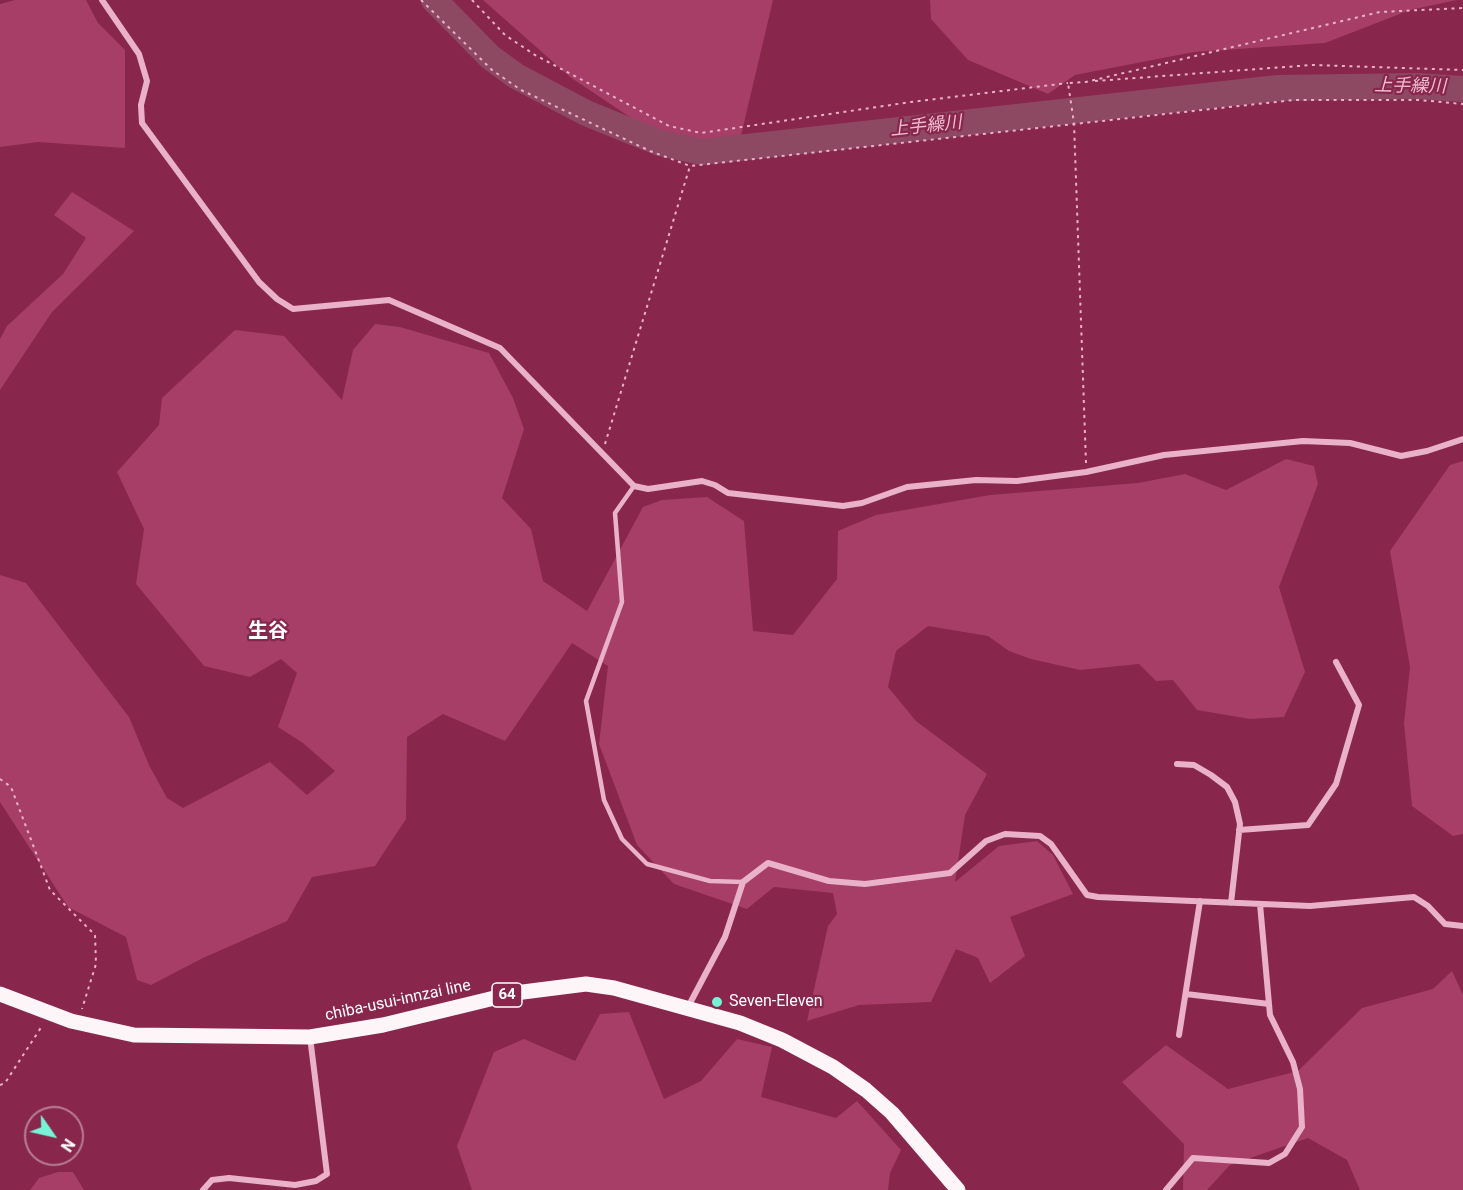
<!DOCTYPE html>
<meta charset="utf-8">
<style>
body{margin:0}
#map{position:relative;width:1463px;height:1190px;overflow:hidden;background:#88264b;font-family:Roboto,sans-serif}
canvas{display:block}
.north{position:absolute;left:24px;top:1106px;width:60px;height:60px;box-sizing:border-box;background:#88264b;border:2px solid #b87d93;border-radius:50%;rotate:124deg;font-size:16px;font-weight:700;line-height:24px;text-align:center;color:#fff}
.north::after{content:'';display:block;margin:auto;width:21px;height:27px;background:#77f2d6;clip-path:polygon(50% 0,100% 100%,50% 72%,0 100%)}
</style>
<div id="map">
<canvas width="1463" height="1190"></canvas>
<div class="north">N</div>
</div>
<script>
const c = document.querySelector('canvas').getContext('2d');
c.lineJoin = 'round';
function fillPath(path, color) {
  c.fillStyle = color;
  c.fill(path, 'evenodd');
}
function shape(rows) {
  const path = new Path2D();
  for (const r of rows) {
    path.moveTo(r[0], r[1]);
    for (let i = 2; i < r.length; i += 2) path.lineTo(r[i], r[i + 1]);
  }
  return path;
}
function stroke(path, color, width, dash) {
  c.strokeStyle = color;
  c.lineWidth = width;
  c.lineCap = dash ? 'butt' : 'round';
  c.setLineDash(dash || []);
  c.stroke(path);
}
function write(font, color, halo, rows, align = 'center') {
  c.font = font + ' Roboto,"Noto Sans JP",sans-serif';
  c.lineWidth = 4.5;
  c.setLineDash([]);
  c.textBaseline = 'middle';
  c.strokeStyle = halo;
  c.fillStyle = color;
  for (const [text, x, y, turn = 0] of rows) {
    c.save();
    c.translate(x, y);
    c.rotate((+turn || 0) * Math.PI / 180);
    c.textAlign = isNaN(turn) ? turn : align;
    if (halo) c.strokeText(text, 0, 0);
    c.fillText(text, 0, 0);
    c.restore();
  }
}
fillPath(shape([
 [15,0,86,0,98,23,125,50,125,148,38,142,0,147,0,4],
 [483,0,773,0,740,140,661,138,570,77],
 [930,0,1457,0,1410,10,1325,43,1194,52,1075,75,1048,94,968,60,931,19],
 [72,192,134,231,52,312,0,390,0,339,7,326,63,274,86,238,54,215],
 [375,324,400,327,489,353,513,398,524,429,502,498,531,529,543,581,587,611,643,507,662,500,707,497,744,521,753,631,793,635,837,579,838,531,876,515,990,495,1138,483,1185,474,1226,490,1286,459,1314,466,1318,484,1279,587,1305,672,1284,717,1250,719,1197,710,1173,680,1156,681,1139,664,1080,670,1031,659,1009,651,988,636,928,626,896,651,888,687,916,721,987,774,965,815,955,882,999,846,1037,841,1053,855,1073,894,1010,917,1025,956,990,983,978,958,956,949,931,1002,859,1005,807,1021,828,926,837,914,833,893,774,887,747,909,674,884,637,845,599,744,608,666,572,643,505,741,443,714,407,737,406,819,375,866,312,877,287,921,203,958,151,985,137,980,126,937,68,907,0,802,0,575,26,583,129,717,149,765,167,798,183,808,270,762,307,795,335,771,303,743,278,727,297,673,281,659,250,677,204,666,136,584,144,529,117,472,159,425,162,398,235,330,284,336,342,400,353,350],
 [1463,461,1463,834,1453,836,1412,806,1404,723,1410,667,1390,551,1450,465],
 [1452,971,1463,995,1463,1190,1360,1190,1347,1160,1308,1138,1230,1165,1207,1190,1183,1190,1184,1144,1122,1082,1166,1045,1228,1089,1298,1071,1362,1008,1433,989],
 [629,1012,664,1099,701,1081,737,1039,772,1047,761,1097,836,1118,857,1101,901,1150,890,1173,888,1190,472,1190,457,1146,494,1052,524,1039,575,1061,600,1014],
 [58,1172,73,1172,84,1190,30,1190,39,1178]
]), '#a63e67');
stroke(shape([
 [434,0,490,57,516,76,586,113,660,143,702,152,1278,88,1417,86,1463,89]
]), '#8e4962', 26);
stroke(shape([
 [421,0,492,70,521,90,650,151,690,166,1294,100,1419,100,1463,104],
 [472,0,505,35,535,55,669,126,701,133,911,102,1068,83],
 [1095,81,1312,65,1463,70],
 [605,444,690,166],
 [1086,463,1074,123,1068,83,1086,82,1380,12,1463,8],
 [0,779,11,787,50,890,95,935,96,964,82,1009],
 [0,1085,5,1083,42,1026]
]), '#e9b2c8', 2, [3, 4.5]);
stroke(shape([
 [634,486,615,513,622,602,586,701,604,800,622,839,647,864,710,881,743,882]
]), '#e9b2c8', 4.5);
stroke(shape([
 [102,0,139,54,147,81,141,105,142,123,259,282,277,299,293,309,389,300,500,348,634,486,648,489,702,481,715,485,728,493,843,506,862,503,907,487,976,480,1017,481,1086,472,1164,455,1303,441,1350,443,1401,456,1427,451,1463,439],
 [1177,764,1194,765,1211,775,1227,787,1235,802,1240,824,1231,903],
 [1239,830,1308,825,1336,784,1359,705,1336,662],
 [1186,994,1269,1004],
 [688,1007,725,937,743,882,768,863,829,881,865,884,950,873,986,841,1005,834,1040,836,1051,844,1087,895,1098,897,1310,906,1414,897,1428,906,1445,924,1463,926],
 [1179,1035,1200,901],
 [203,1190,212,1180,229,1178,295,1185,316,1181,327,1174,310,1037],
 [1166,1190,1193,1158,1269,1163,1285,1154,1302,1127,1300,1089,1293,1062,1270,1015,1260,904]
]), '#e9b2c8', 6);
stroke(shape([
 [0,994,71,1021,134,1035,310,1037,383,1025,515,993,586,984,614,988,740,1023,782,1040,833,1067,866,1090,892,1113,958,1190]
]), '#fef5f8', 15);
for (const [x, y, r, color] of [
 [717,1002,6,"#77f2d6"]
]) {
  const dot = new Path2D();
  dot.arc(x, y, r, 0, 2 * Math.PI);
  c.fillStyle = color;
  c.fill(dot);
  stroke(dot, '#88264b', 2);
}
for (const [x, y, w] of [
 [507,995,30]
]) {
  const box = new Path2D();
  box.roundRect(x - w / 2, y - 12, w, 24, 4.5);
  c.fillStyle = '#88264b';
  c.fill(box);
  stroke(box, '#fff', 1.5);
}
write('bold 15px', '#fff', null, [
 ["64",507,995]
]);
write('16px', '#fff', '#88264b', [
 ["chiba-usui-innzai line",398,1001,-12]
]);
write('16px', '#fff', '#88264b', [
 ["Seven-Eleven",729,1002]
], 'left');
write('italic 18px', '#f0bed2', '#88264b', [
 ["上手繰川",1410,87,1],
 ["上手繰川",926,127,-6]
]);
write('bold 20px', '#fff', '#88264b', [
 ["生谷",268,632]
]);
</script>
